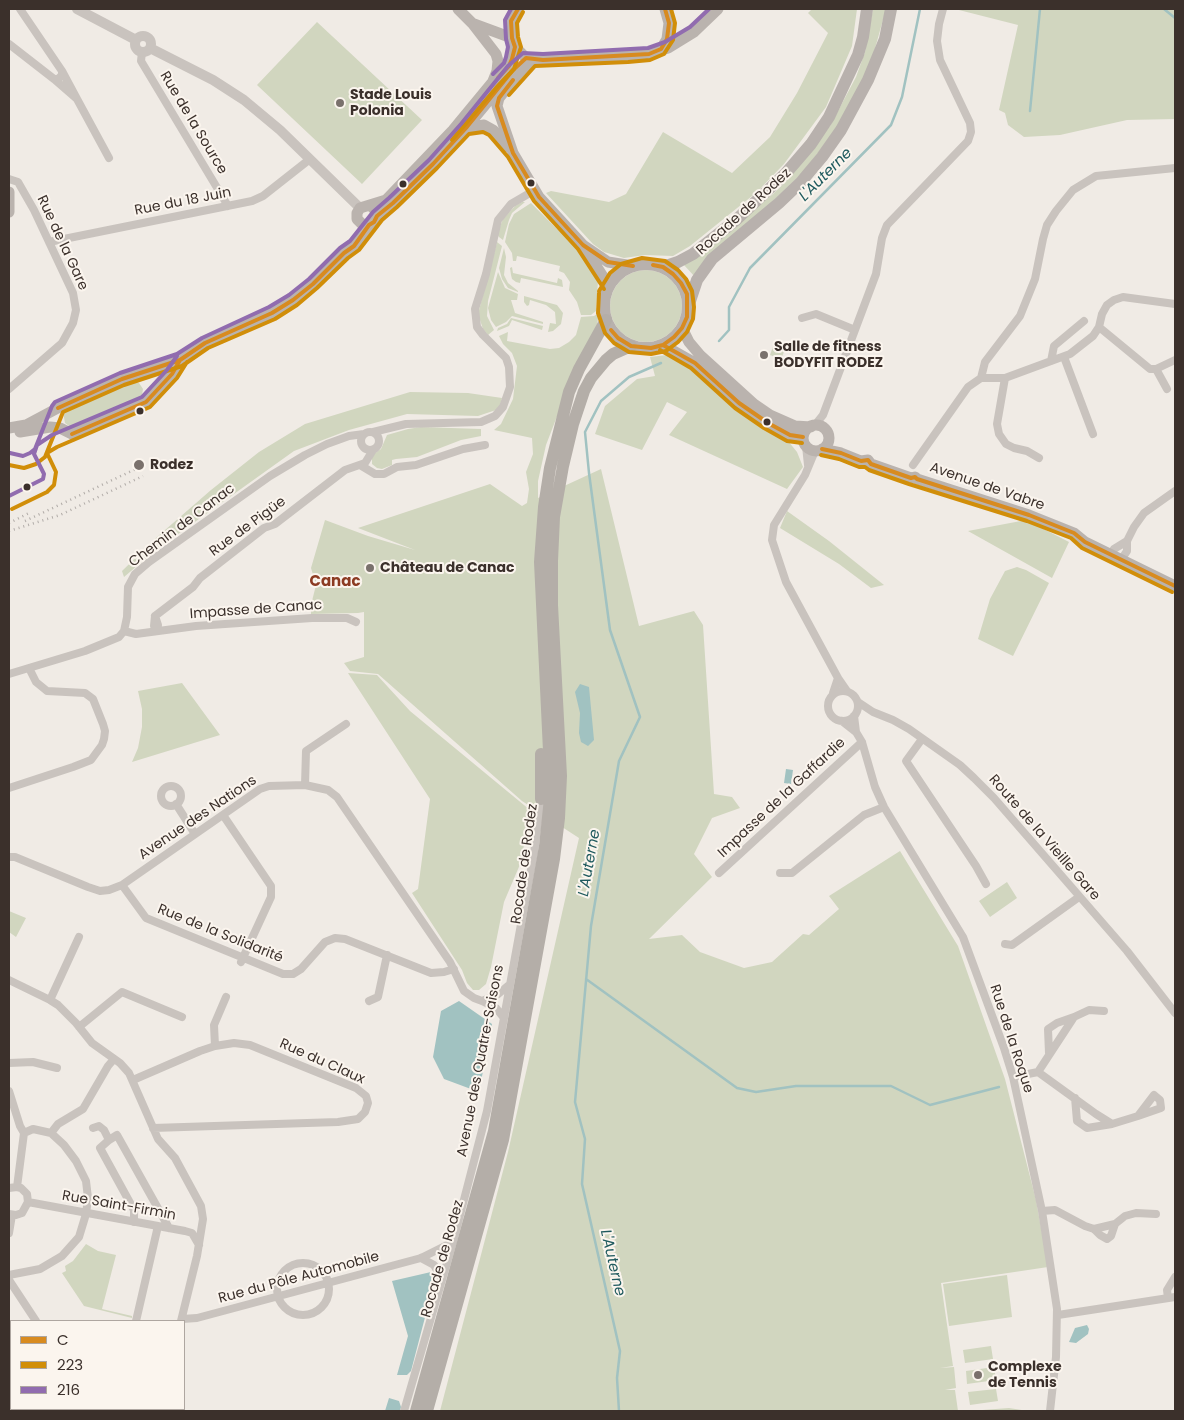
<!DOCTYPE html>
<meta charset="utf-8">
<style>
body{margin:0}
#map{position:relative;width:1184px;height:1420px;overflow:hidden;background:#f0ebe5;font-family:Poppins,sans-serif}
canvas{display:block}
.frame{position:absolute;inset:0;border:10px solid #3b302b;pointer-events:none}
.legend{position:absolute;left:10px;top:1320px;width:175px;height:90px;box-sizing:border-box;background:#fbf5ee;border:1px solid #aea6a0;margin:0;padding:6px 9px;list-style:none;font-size:15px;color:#3b302b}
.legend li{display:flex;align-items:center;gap:10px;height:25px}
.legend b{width:25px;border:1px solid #aea6a0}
</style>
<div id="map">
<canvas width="1184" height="1420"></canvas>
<div class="frame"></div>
<ul class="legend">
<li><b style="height:6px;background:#d88b20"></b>C</li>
<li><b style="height:6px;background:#d18e09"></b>223</li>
<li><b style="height:6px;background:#916caf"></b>216</li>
</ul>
</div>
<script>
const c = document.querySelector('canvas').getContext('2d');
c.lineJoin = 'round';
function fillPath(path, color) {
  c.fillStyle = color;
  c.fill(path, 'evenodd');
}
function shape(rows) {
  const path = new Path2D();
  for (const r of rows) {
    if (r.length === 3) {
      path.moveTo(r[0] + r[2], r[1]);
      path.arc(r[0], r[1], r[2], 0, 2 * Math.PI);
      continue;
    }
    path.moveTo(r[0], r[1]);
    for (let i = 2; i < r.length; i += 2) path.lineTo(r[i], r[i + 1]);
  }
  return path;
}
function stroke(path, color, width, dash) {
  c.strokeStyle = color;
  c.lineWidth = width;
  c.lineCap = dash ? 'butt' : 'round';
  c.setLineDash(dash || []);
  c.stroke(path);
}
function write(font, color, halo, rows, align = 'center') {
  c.font = font + ' Poppins,sans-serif';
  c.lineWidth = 4;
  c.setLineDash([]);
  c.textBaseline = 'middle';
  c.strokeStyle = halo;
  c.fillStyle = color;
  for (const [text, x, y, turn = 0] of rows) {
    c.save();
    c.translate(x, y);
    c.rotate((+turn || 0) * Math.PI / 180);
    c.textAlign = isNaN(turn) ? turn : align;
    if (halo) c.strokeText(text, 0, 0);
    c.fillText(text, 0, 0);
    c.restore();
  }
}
fillPath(shape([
 [812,9,857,9,852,46,826,107,784,164,757,192,690,246,673,256,645,255,624,258,604,252,593,244,546,193,551,191,609,202,626,194,663,132,732,173,770,137,797,93,828,33,808,13],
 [873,9,886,9,874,52,865,76,834,132,805,170,695,277,684,265,773,194,788,179,830,126,856,77,865,52],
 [955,9,1175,9,1175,119,1127,120,1060,135,1024,137,1008,125,1005,113,999,110,1018,25],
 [317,22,422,120,362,184,257,85],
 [522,202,525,202,512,213,509,220,503,240,499,237,497,234,503,219,515,206],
 [531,203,556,228,562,233,565,233,597,275,598,281,596,311,591,315,581,315,577,302,569,290,570,282,564,273,559,271,560,266,517,256,516,261,513,261,512,253,505,242,509,224,514,214],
 [497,242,502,246,488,301,487,316,494,330,488,335,483,329,479,317,479,310],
 [504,248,506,257,504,275,508,283,518,291,518,292,508,288,502,279,499,268],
 [512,267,513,273,557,283,558,278,562,280,563,287,521,278,520,283,516,282,512,279,511,275,510,268],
 [646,306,36],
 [498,272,505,288,518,294,517,300,511,300,515,313,543,322,543,324,512,316,506,322,496,327,491,320,488,308],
 [524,296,557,305,563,313,561,324,553,331,548,332,550,323,556,324,555,312,546,305,530,300,529,305,527,306,524,302],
 [599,313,597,325,556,419,546,445,538,481,538,498,601,469,639,626,694,611,703,625,714,794,732,797,740,808,712,818,694,854,712,877,649,939,682,935,700,952,744,968,772,962,803,934,809,935,839,909,829,896,900,851,958,946,1005,1079,1036,1200,1048,1267,941,1283,953,1366,940,1368,954,1367,956,1388,945,1390,955,1390,958,1411,440,1411,508,1152,579,838,522,801,378,674,350,671,344,663,364,657,364,612,358,613,311,614,311,605,316,585,311,568,325,520,368,536,415,550,358,528,490,484,522,506,527,503,529,489,526,472,533,454,532,438,494,430,501,424,513,399,517,366,512,353,503,344,499,336,508,332,507,341,550,349,559,348,569,342,576,335,581,317,594,316],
 [511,318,543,326,542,330,512,320,509,326,497,331,498,328,507,324],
 [775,341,787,345,781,359,770,355],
 [667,355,684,361,773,432,788,441,797,452,803,467,787,489,669,435,687,412,667,402,642,450,595,434,605,406,637,379,655,376,650,357],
 [132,380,139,383,143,389,141,401,132,400,92,418,73,429,65,423,63,412,65,407,70,404,74,406,121,387,124,381],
 [410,392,468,393,502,398,499,409,478,416,407,414,349,430,294,451,157,549,124,577,122,571,157,537,211,490,259,452,305,424],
 [421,427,481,429,481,436,461,440,417,457,396,459,392,460,392,465,382,469,377,468,372,464,372,455,381,449,387,435,408,429],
 [787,511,829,541,884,585,871,588,839,564,780,528],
 [1026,520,1069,542,1052,578,968,531],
 [1017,567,1026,570,1049,583,1013,656,978,639,990,599,1005,571],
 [348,673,377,675,410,711,530,810,521,862,504,902,491,967,486,984,479,990,473,990,467,983,462,970,412,893,418,889,430,799],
 [182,683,220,735,132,762,138,748,142,727,142,709,138,691],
 [1007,882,1017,898,990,917,979,901],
 [9,911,26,918,16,937,9,932],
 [86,1244,98,1251,116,1255,102,1309,132,1316,132,1318,84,1306,62,1273,66,1271,65,1266,73,1261],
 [1007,1275,1012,1317,949,1326,943,1284],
 [991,1346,993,1359,965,1363,963,1350],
 [994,1367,996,1380,967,1384,966,1371],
 [996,1389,998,1401,970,1405,968,1392],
 [1009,1408,1028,1411,969,1411]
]), '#d1d6bf');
fillPath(shape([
 [580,684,589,687,594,740,588,746,581,742,579,733,580,713,575,692],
 [786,769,793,770,791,784,784,783],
 [459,1001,492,1024,479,1092,444,1079,433,1057,441,1011],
 [431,1272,435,1279,411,1371,407,1375,397,1375,408,1336,392,1281],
 [1087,1325,1089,1329,1088,1334,1076,1343,1069,1342,1075,1328],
 [389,1398,399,1401,401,1407,400,1411,385,1411]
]), '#a1c2c1');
stroke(shape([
 [1164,9,1175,18],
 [1030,111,1040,9],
 [719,341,729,330,729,307,750,268,891,125,902,97,920,9],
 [586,979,737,1088,756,1092,796,1086,891,1086,930,1105,999,1087],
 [619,1411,617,1378,620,1351,582,1184,585,1139,575,1102,591,926,619,761,640,717,610,630,589,473,585,432,601,401,629,377,661,363]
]), '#a1c2c1', 2.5);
stroke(shape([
 [9,44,54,79,58,79,62,75,62,71,20,9],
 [142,52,141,61,228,206],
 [54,79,77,99,62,71],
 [77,99,109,158],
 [9,179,18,182,34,210,73,293,76,310,73,323,62,343,9,389],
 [49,242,252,201,263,196,310,159],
 [802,318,816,314,855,330],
 [1099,327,1150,369,1156,369,1167,389],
 [1064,357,1093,434],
 [1051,361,1054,346,1084,321],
 [1156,369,1175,360],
 [981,378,1005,378,1070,354,1093,336,1099,327,1102,314,1107,305,1114,300,1123,297,1175,304],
 [1005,378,997,424,999,434,1006,444,1014,448,1027,451,1039,458],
 [815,425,823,415,876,274,882,238,887,225,968,141,971,132,970,123,940,60,937,41,939,24,943,9],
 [370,441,9],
 [373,432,406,424,481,422,495,416,503,407,510,387,509,367,506,358,483,335,477,327,475,309,486,274,498,220,511,204,535,190],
 [806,446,808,465],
 [815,451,805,475,774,525,772,540,786,582,838,678],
 [360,465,375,474,384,474,397,467,416,465,463,449,485,445],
 [913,465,968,387,981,378,985,362,1020,316,1035,279,1043,239,1047,225,1056,211,1073,190,1096,176,1175,168],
 [1110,555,1114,549,1127,541],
 [1121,560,1127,551,1127,541,1134,527,1144,513,1175,491],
 [155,616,193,587,200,578,264,528,275,524,345,470,365,463,373,450],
 [155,616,158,625,157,631,154,626,155,616],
 [124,631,136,634,196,626,312,618,347,618,356,622],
 [9,674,85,651,119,637,124,631,127,617,128,587,135,574,149,562,270,476,305,455,327,444,349,436,364,434],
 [843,706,15],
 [833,693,838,678,847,691],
 [858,702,873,712,893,720,909,729,960,765,974,778,994,798,1127,951,1175,1013],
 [842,721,856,732,854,716],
 [856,732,862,742,875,787,884,807,963,937,1004,1048,1013,1077,1042,1211,1057,1309,1056,1357,1050,1411],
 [922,739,906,761,976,866,986,884],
 [305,785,306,751,346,724],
 [171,796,10],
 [9,788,73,767,91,760,102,745,104,739,105,731,103,724,93,699,85,693,47,691,36,682,29,668],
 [176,804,195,834],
 [223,815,271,886,271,897,241,962],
 [9,857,15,857,88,887,100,891,109,890,122,885,260,789,269,786,305,785,328,790,337,797,450,962,464,991,474,998,482,1001],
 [719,873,862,742],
 [780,873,792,873,864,815,884,807],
 [122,885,146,918,283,974,293,974,301,969,325,942,335,938,345,939,431,973,444,972,454,969],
 [1005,944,1012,945,1079,897],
 [9,980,50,1000,58,1005,76,1023,92,1043,120,1063,129,1073,158,1139,175,1158,201,1206,203,1219,197,1256,181,1321],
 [50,1000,79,937],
 [369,1001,378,997,387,955],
 [504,1018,496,1008,482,1001,497,995,509,985],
 [79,1027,122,992,182,1017],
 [215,1046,214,1025,226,997],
 [1049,1053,1048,1029,1057,1023,1074,1017],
 [9,1063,33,1062,57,1068],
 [1038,1072,1074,1017,1089,1010,1104,1011],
 [1013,1077,1038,1072,1096,1114,1112,1124,1138,1116,1154,1095,1160,1100,1161,1108,1138,1116],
 [133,1080,200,1051,215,1046,234,1043,250,1045,356,1088,366,1096,368,1103,365,1112,358,1119,338,1122,153,1128],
 [9,1091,20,1126,24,1133],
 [1075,1098,1077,1121,1087,1128,1112,1124],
 [93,1128,99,1126,104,1130,109,1140],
 [51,1133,58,1124,83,1109,108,1066,114,1059],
 [17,1187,24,1133],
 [9,1188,17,1187,21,1188,27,1194,28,1202,22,1213,16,1215,9,1214],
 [28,1202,185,1231,192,1233,199,1245],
 [1042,1211,1055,1210,1085,1226,1094,1229,1100,1235,1107,1239,1111,1236,1115,1224,1125,1216,1136,1213,1156,1214],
 [134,1222,134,1210,100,1148,109,1140,117,1135,169,1228],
 [1094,1229,1115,1224],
 [9,1233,12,1215],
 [421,1258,434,1265,442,1279],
 [303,1289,26],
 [9,1275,40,1269,62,1256,79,1237,86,1214,88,1198,86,1181,76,1161,64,1145,51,1133,33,1129,24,1133],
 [9,1280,36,1321],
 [1168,1298,1167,1290,1175,1277],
 [1058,1315,1175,1297],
 [182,1319,197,1318,421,1258,453,1242],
 [136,1321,158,1226],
 [114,1411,115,1409],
 [159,1411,159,1409],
 [404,1411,453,1242,487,1111,534,853,541,799]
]), '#c9c3be', 8);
stroke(shape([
 [77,9,136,40],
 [143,44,8],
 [150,48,213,80,244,100,280,130,360,208]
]), '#c9c3be', 10);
stroke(shape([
 [458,9,472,23,496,54,498,61,497,71,493,81],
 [474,24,512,38],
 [515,47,526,58,543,60,611,57,649,54,668,48,694,32,718,9],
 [661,49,667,39,669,23,665,9],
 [532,60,518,74,499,98,497,106,513,153,539,197,583,245,608,262,633,266],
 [466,128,484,125,493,130,508,147],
 [9,192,9,212],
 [377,216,393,203,433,164,466,128,500,87],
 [369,225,363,225,357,219,357,213,360,208,386,200,453,130,491,84,509,66,512,59,515,47,512,38,511,21,518,9],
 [584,247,609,286],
 [682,328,689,342,700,355,754,404,770,415,795,426,811,427],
 [663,345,695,363,739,403,768,423,790,435,803,437],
 [816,438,13],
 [9,428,26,425,71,401,122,379,180,360,205,343,272,313,293,300,313,284,344,253,354,246,369,225,376,219,377,212,370,205],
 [20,432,50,427,60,428,72,434,140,404,146,402,172,374,180,360],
 [822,449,841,453,861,461,868,460,871,464,911,478,915,477,917,479,1029,515,1074,533,1085,542,1175,586]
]), '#bab3ae', 11);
stroke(shape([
 [646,306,42],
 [663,267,678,262,693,254,736,220,786,173,811,144,829,117,858,55,863,37,867,9],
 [688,307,697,280,712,259,779,203,801,182,822,157,841,130,868,80,885,39,891,9]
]), '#b8b1ad', 12);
stroke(shape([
 [541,799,541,754],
 [416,1411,494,1131,545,846,550,798,550,772,540,562,544,507,550,468,569,392,579,369,606,320],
 [427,1411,503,1140,554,859,559,818,561,776,552,605,552,561,554,517,563,466,573,424,584,391,591,378,606,360,613,354,631,346]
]), '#b4aea8', 12);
stroke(shape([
 [25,521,138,468],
 [9,523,29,513],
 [9,531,60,515,143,476]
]), '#b1aca8', 2.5, [1, 4]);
stroke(shape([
 [498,78,509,66,512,59,515,47,512,38,511,21,518,9],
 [513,80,499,98,497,106,513,153,539,197,583,245,608,262,633,266],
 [611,330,618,338,631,346,651,348,663,345,674,337,682,328,687,317,687,294,681,283,673,274,663,267,653,265],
 [663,345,695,363,739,403,768,423,790,435,803,437],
 [58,408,122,379,180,360,205,343,272,313,293,300,313,284,344,253,354,246,369,225,374,222,377,216,393,203,433,164,466,128,513,70,526,58,543,60,649,54,661,49,667,39,669,23,665,9],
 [72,434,146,402,172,374,180,360],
 [822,449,841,453,861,461,868,460,871,464,911,478,915,477,917,479,1029,515,1074,533,1085,542,1175,586]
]), '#d88b20', 4);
stroke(shape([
 [509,95,535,66,628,62,650,60,664,54,673,40,675,23,671,9],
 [452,140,496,88,514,69,521,47,518,37,517,23,523,12],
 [599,293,598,313,605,333,614,343,629,352,651,354,666,351,678,342,687,332,693,319,694,307,692,291,686,279,678,270,665,261,642,258,621,264,610,273,599,291],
 [660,350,691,368,735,408,764,428,787,441,802,443],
 [821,455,839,459,859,467,865,467,869,470,909,484,1027,521,1071,538,1082,548,1172,592],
 [9,465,24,468,36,464,45,457,63,412,124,385,182,366,208,348,275,319,297,305,317,288,348,258,359,250,382,220,397,207,437,168,469,134,483,132,489,135,508,157,534,201,578,249,604,289],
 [12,509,47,492,54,485,56,472,47,453,57,447,150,407,177,378,187,362]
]), '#d18e09', 4);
stroke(shape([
 [493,74,504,63,506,57,508,47,506,39,505,20,511,9],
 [10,453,23,456,30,453,35,449,52,406,55,402,120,373,177,354,202,338,269,307,289,295,309,279,340,248,350,241,373,212,389,198,429,160,461,124,508,66,523,53,543,54,648,48,665,42,690,27,709,9],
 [9,496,43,479,44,474,34,454,37,445,52,435,142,397,167,370,177,356]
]), '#916caf', 4);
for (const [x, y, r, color] of [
 [340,103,5,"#7a716c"],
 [531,183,4.5,"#3b302b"],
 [403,184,4.5,"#3b302b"],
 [764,355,5,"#7a716c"],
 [140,411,4.5,"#3b302b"],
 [767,422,4.5,"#3b302b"],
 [139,465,6,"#7a716c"],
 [27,487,4.5,"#3b302b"],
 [370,568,5,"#7a716c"],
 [978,1375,5,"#7a716c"]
]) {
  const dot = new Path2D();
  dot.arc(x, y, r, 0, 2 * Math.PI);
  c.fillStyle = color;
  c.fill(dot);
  stroke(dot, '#fbf5ee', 2);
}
write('bold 14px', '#3b302b', '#fbf5ee', [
 ["Stade Louis",350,95],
 ["Polonia",350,111],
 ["Salle de fitness",774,347],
 ["BODYFIT RODEZ",774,363],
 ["Rodez",150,465],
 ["Château de Canac",380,568],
 ["Complexe",988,1367],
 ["de Tennis",988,1383]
], 'left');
write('14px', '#3b302b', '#fbf5ee', [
 ["Rue de la Source",193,123,59],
 ["Rue du 18 Juin",183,202,-11],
 ["Rocade de Rodez",744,212,-42],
 ["Rue de la Gare",62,243,65],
 ["Avenue de Vabre",987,487,19],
 ["Chemin de Canac",182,526,-37],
 ["Rue de Pigüe",248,527,-36],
 ["Impasse de Canac",256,610,-4],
 ["Impasse de la Gaffardie",782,798,-43],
 ["Avenue des Nations",198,818,-34],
 ["Route de la Vieille Gare",1044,838,49],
 ["Rocade de Rodez",525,864,-82],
 ["Rue de la Solidarité",220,934,22],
 ["Rue de la Roque",1011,1039,72],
 ["Avenue des Quatre-Saisons",481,1061,-79],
 ["Rue du Claux",322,1062,24],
 ["Rue Saint-Firmin",119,1206,10],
 ["Rocade de Rodez",443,1259,-74],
 ["Rue du Pôle Automobile",299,1278,-15]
]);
write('italic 15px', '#1f5a5e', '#fbf5ee', [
 ["L'Auterne",826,175,-45],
 ["L'Auterne",590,863,-80],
 ["L'Auterne",612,1263,77]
]);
write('bold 15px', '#8c3b22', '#fbf5ee', [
 ["Canac",335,582]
]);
</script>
